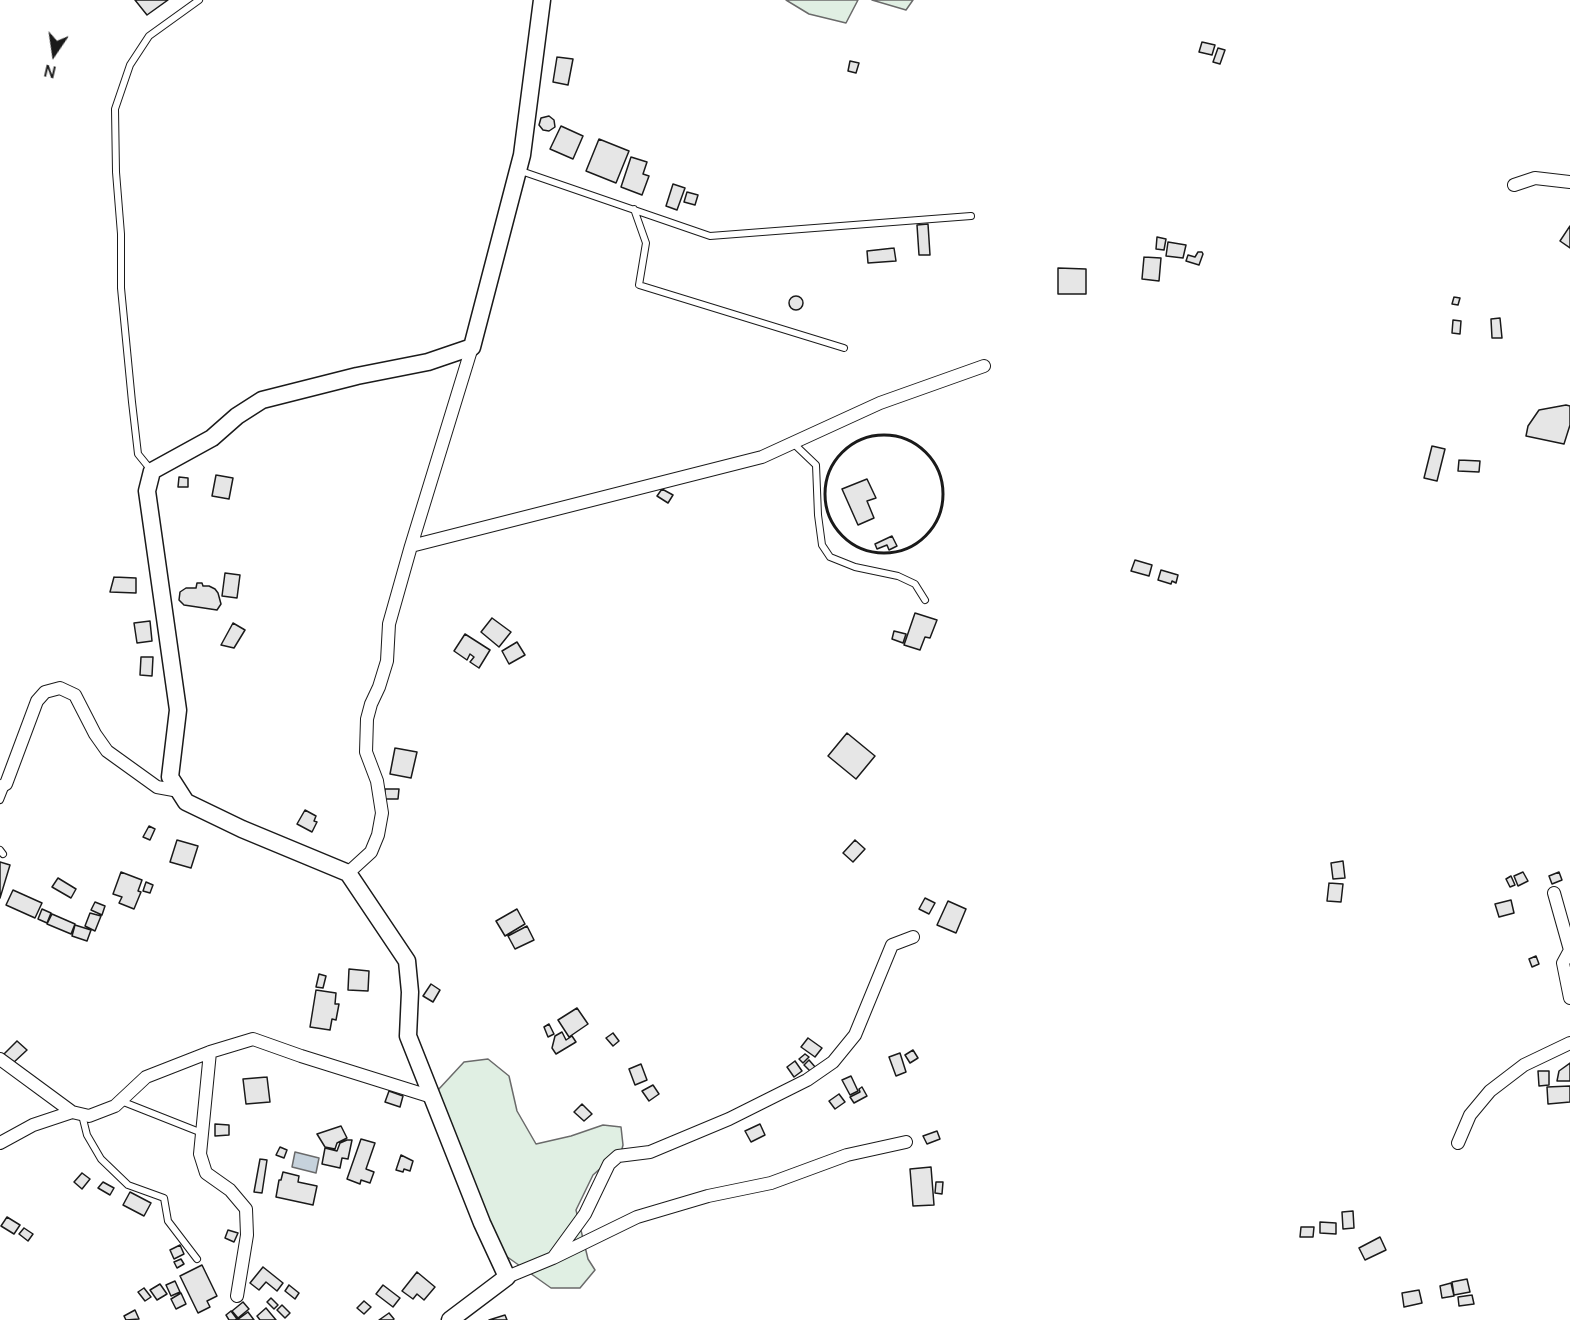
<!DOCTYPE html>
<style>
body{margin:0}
#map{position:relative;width:1570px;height:1320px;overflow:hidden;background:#fff;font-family:Manrope,sans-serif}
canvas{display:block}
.north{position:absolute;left:24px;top:24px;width:60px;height:60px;-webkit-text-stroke:4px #fff;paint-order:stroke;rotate:193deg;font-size:16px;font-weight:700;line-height:24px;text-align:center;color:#1a1a1a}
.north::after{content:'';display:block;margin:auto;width:21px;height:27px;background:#1a1a1a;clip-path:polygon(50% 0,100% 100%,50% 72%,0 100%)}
</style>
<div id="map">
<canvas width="1570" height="1320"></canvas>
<div class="north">N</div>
</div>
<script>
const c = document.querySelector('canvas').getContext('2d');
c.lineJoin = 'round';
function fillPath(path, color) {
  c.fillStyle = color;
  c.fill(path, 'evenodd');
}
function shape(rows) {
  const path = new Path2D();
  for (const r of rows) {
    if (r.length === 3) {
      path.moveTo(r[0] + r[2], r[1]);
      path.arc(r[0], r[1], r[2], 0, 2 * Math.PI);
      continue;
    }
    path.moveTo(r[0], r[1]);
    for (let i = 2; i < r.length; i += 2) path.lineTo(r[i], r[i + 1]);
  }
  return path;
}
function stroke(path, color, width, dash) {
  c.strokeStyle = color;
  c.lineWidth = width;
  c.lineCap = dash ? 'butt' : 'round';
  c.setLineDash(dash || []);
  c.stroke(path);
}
const green = shape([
 [786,0,858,0,846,23,809,14,786,0],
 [872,0,913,0,906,10,872,0],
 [488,1059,509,1076,517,1111,536,1144,571,1136,603,1125,621,1127,623,1145,622,1149,593,1175,576,1210,588,1259,595,1270,580,1288,551,1288,506,1256,480,1201,438,1090,464,1062,488,1059]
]);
fillPath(green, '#e0efe3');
stroke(green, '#6a6a6a', 1.5);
const water = shape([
 [295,1152,319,1158,316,1173,292,1167,295,1152]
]);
fillPath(water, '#c6d2dc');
stroke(water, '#6a6a6a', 1.5);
const building = shape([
 [135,0,168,0,147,15,135,0],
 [1202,42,1215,45,1212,55,1199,52,1202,42],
 [1218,48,1225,50,1220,64,1213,62,1218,48],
 [557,57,573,59,568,85,553,82,557,57],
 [850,61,859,63,856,73,848,71,850,61],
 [549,116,554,120,555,127,549,131,543,130,539,125,541,118,549,116],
 [561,126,583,136,573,159,550,149,561,126],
 [599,139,629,151,616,183,586,171,599,139],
 [631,157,647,162,643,174,649,176,642,195,621,187,631,157],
 [673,184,685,188,677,210,666,206,673,184],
 [687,192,698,195,695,205,684,202,687,192],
 [928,224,930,255,919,255,917,225,928,224],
 [1570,226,1570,248,1560,241,1570,226],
 [1157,237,1166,239,1164,250,1156,249,1157,237],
 [1168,242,1186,245,1183,258,1166,256,1168,242],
 [894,248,896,261,868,263,867,251,894,248],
 [1198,252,1202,252,1203,254,1199,265,1186,261,1188,255,1195,257,1198,252],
 [1144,257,1161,258,1159,281,1142,279,1144,257],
 [1058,268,1086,269,1086,294,1058,294,1058,268],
 [796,303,7],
 [1454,297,1460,298,1458,305,1452,304,1454,297],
 [1500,318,1502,338,1492,338,1491,319,1500,318],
 [1453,320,1461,321,1460,334,1452,333,1453,320],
 [1566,405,1570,406,1570,425,1564,444,1526,436,1528,426,1539,410,1566,405],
 [1432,446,1445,449,1437,481,1424,478,1432,446],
 [1459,460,1480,461,1479,472,1458,471,1459,460],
 [216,475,233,478,229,499,212,496,216,475],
 [179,477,188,478,188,487,178,487,179,477],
 [867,479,876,498,867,501,874,518,858,525,842,489,867,479],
 [662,489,673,495,668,503,657,496,662,489],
 [892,536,897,546,889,550,887,545,877,549,875,544,892,536],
 [1135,560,1152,565,1149,576,1131,571,1135,560],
 [1161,570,1178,575,1176,583,1172,581,1171,584,1158,580,1161,570],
 [225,573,240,575,237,598,222,596,225,573],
 [114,577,136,578,136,593,110,592,114,577],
 [197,583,202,583,203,586,209,586,215,589,218,593,221,604,217,610,184,605,179,600,180,592,186,588,196,588,197,583],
 [915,613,937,620,930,638,925,637,920,650,904,645,915,613],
 [492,618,511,632,499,647,481,632,492,618],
 [150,621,152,641,137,643,134,623,150,621],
 [233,623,245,630,234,648,221,645,233,623],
 [894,631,906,634,903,643,892,639,894,631],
 [465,634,490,650,479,668,470,662,474,657,470,654,467,660,454,651,465,634],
 [517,642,525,655,509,664,502,651,517,642],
 [141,657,153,657,152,676,140,675,141,657],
 [847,733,875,756,856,779,828,756,847,733],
 [395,748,417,752,411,778,390,774,395,748],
 [385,789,399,789,398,799,384,799,385,789],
 [305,810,316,816,314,821,317,822,312,832,297,824,305,810],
 [149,826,155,829,150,840,143,837,149,826],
 [177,840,198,846,191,868,170,862,177,840],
 [855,840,865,849,853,862,843,853,855,840],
 [1343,861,1345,878,1333,879,1331,863,1343,861],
 [0,862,10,865,0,898,0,862],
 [121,872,142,880,138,891,141,892,134,909,119,903,122,897,113,894,121,872],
 [1523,872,1528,881,1518,886,1514,876,1523,872],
 [1559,872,1562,880,1552,884,1549,876,1559,872],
 [1511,876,1515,885,1510,887,1506,879,1511,876],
 [58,878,76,889,71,898,52,887,58,878],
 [146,882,153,885,150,893,143,891,146,882],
 [1329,883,1343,884,1341,902,1327,901,1329,883],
 [13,890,42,903,35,918,6,905,13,890],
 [925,898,935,903,929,914,919,909,925,898],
 [1511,900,1514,913,1499,917,1495,904,1511,900],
 [948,901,966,909,956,933,937,925,948,901],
 [95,902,105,906,102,915,91,910,95,902],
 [42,909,51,913,47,923,38,919,42,909],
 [517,909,525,924,505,936,496,921,517,909],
 [90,913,101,916,95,931,85,926,90,913],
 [52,914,75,924,71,934,47,924,52,914],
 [75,925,91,930,87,941,72,936,75,925],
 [527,926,534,940,515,949,508,936,527,926],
 [1536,956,1539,964,1532,967,1529,959,1536,956],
 [349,969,369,971,368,991,348,990,349,969],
 [319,974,326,976,323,988,316,987,319,974],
 [431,984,440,990,433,1002,423,996,431,984],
 [316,990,336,993,335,1004,339,1004,336,1020,332,1019,330,1030,310,1027,316,990],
 [577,1008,588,1024,569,1037,558,1020,577,1008],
 [549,1024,554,1034,548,1037,544,1027,549,1024],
 [562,1032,566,1040,572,1036,576,1042,556,1054,552,1048,555,1036,562,1032],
 [613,1033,619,1041,613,1046,606,1038,613,1033],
 [808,1038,822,1048,815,1057,801,1047,808,1038],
 [17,1041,27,1050,12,1064,3,1055,17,1041],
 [913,1050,918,1058,910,1063,905,1055,913,1050],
 [900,1053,906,1072,896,1076,889,1057,900,1053],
 [805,1054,809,1057,803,1063,799,1059,805,1054],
 [809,1060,816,1068,812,1073,804,1065,809,1060],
 [795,1061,802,1071,794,1077,787,1067,795,1061],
 [1570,1063,1570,1081,1557,1081,1559,1071,1570,1063],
 [641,1064,647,1080,635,1085,629,1069,641,1064],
 [1538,1071,1549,1071,1549,1085,1539,1086,1538,1071],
 [851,1076,858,1091,850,1095,842,1080,851,1076],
 [267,1077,270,1102,246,1104,243,1079,267,1077],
 [653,1085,659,1094,649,1101,642,1091,653,1085],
 [1570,1086,1570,1102,1548,1104,1547,1087,1570,1086],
 [862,1087,867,1096,854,1103,850,1097,860,1092,859,1089,862,1087],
 [389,1091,403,1096,400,1107,385,1102,389,1091],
 [839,1094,845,1102,835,1109,829,1101,839,1094],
 [582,1104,592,1114,584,1121,574,1112,582,1104],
 [215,1124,229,1125,229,1135,215,1136,215,1124],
 [760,1124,765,1135,751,1142,745,1131,760,1124],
 [341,1126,347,1138,337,1143,335,1149,325,1147,317,1134,341,1126],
 [937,1131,940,1139,927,1144,923,1136,937,1131],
 [361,1139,375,1143,366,1169,374,1172,370,1183,361,1180,360,1184,347,1179,361,1139],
 [347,1140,352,1140,348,1159,342,1158,340,1168,322,1164,325,1148,337,1151,340,1143,347,1140],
 [280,1147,287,1150,284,1158,276,1155,280,1147],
 [401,1155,413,1161,410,1171,404,1169,403,1172,396,1170,401,1155],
 [260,1159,267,1160,262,1193,254,1192,260,1159],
 [931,1167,934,1205,913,1206,910,1169,931,1167],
 [283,1172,299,1176,298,1182,317,1186,313,1205,276,1197,279,1180,281,1180,283,1172],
 [82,1173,90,1179,82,1189,74,1182,82,1173],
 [103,1182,114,1188,110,1195,98,1188,103,1182],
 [936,1182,943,1182,942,1194,935,1193,936,1182],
 [130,1192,151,1203,144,1216,123,1205,130,1192],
 [1353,1211,1354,1228,1343,1229,1342,1212,1353,1211],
 [7,1217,20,1225,14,1234,1,1226,7,1217],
 [1320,1222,1336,1223,1336,1234,1320,1233,1320,1222],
 [1301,1227,1314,1227,1313,1237,1300,1237,1301,1227],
 [24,1228,33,1234,28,1241,19,1234,24,1228],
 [228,1230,238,1233,234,1242,225,1238,228,1230],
 [1380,1237,1386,1250,1365,1260,1359,1248,1380,1237],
 [180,1245,184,1254,174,1259,170,1250,180,1245],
 [181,1259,184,1264,177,1268,174,1262,181,1259],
 [202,1265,217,1296,207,1301,210,1307,198,1313,180,1276,202,1265],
 [263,1267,283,1283,277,1291,266,1282,259,1290,250,1283,263,1267],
 [417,1272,435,1287,424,1300,417,1294,413,1299,402,1291,417,1272],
 [1467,1279,1470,1292,1454,1295,1452,1282,1467,1279],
 [175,1281,180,1292,171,1296,166,1285,175,1281],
 [1451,1283,1454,1296,1442,1298,1440,1286,1451,1283],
 [160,1284,167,1294,157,1300,150,1290,160,1284],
 [289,1285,299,1293,295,1299,285,1291,289,1285],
 [383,1285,400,1298,393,1307,376,1294,383,1285],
 [144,1288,151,1297,145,1301,138,1292,144,1288],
 [1419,1290,1422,1303,1404,1307,1402,1293,1419,1290],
 [181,1293,186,1304,176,1309,171,1299,181,1293],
 [1472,1295,1474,1304,1459,1306,1458,1297,1472,1295],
 [271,1298,278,1305,274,1309,267,1302,271,1298],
 [364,1301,371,1307,364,1314,357,1308,364,1301],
 [243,1302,249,1309,238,1318,232,1311,243,1302],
 [282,1305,290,1313,285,1318,277,1310,282,1305],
 [266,1308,276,1320,260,1320,257,1316,266,1308],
 [135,1310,139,1319,126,1320,124,1316,135,1310],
 [231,1311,237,1319,235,1320,229,1320,226,1315,231,1311],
 [248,1312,254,1320,237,1320,248,1312],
 [389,1313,394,1319,393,1320,379,1320,389,1313],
 [505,1315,507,1320,489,1320,505,1315]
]);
fillPath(building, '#e6e6e6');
stroke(building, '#1a1a1a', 1.5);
const service = shape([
 [521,171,710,236,971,216],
 [634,209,646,243,639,285,844,348],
 [793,443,816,465,818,515,822,545,830,557,855,567,898,576,915,584,925,600],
 [151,470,138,454,132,402,121,288,121,234,116,172,115,109,130,65,149,36,199,0],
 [0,800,6,785],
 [0,850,3,854],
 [121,1101,202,1133],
 [82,1115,87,1135,101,1159,128,1185,164,1198,168,1221,197,1259]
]);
const minor = shape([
 [1514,185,1535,178,1570,182],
 [411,546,762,457,880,403,984,366],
 [0,787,6,784,37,701,45,692,60,688,75,695,95,734,107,751,157,787,179,791],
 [348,873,371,852,378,835,382,813,377,781,366,752,367,719,371,704,379,687,387,661,389,624,411,546,472,347],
 [1554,893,1570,950],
 [1570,950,1563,963,1570,998],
 [210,1052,200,1154,206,1173,230,1190,246,1209,247,1235,237,1296],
 [0,1059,72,1112],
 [0,1143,33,1125,72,1112,89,1116,115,1106,146,1077,210,1052,253,1039,301,1056,432,1097],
 [1458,1143,1470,1115,1490,1091,1524,1065,1570,1043],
 [553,1258,585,1214,609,1164,618,1156,650,1152,729,1119,807,1080,833,1062,855,1035,892,945,913,937],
 [507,1277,553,1258,637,1217,708,1196,771,1183,847,1155,906,1142]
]);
const tertiary = shape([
 [450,1320,507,1277,482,1223,408,1036,410,992,407,961,348,873,242,829,186,802,170,777,178,710,147,491,152,471,212,438,237,416,262,400,357,376,428,362,472,347,522,155,542,0]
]);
stroke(service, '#1a1a1a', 8);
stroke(minor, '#1a1a1a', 14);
stroke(tertiary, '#1a1a1a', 19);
stroke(service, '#fff', 6);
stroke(minor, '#fff', 12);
stroke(tertiary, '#fff', 16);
stroke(shape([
 [884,494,59]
]), '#1a1a1a', 3);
</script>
